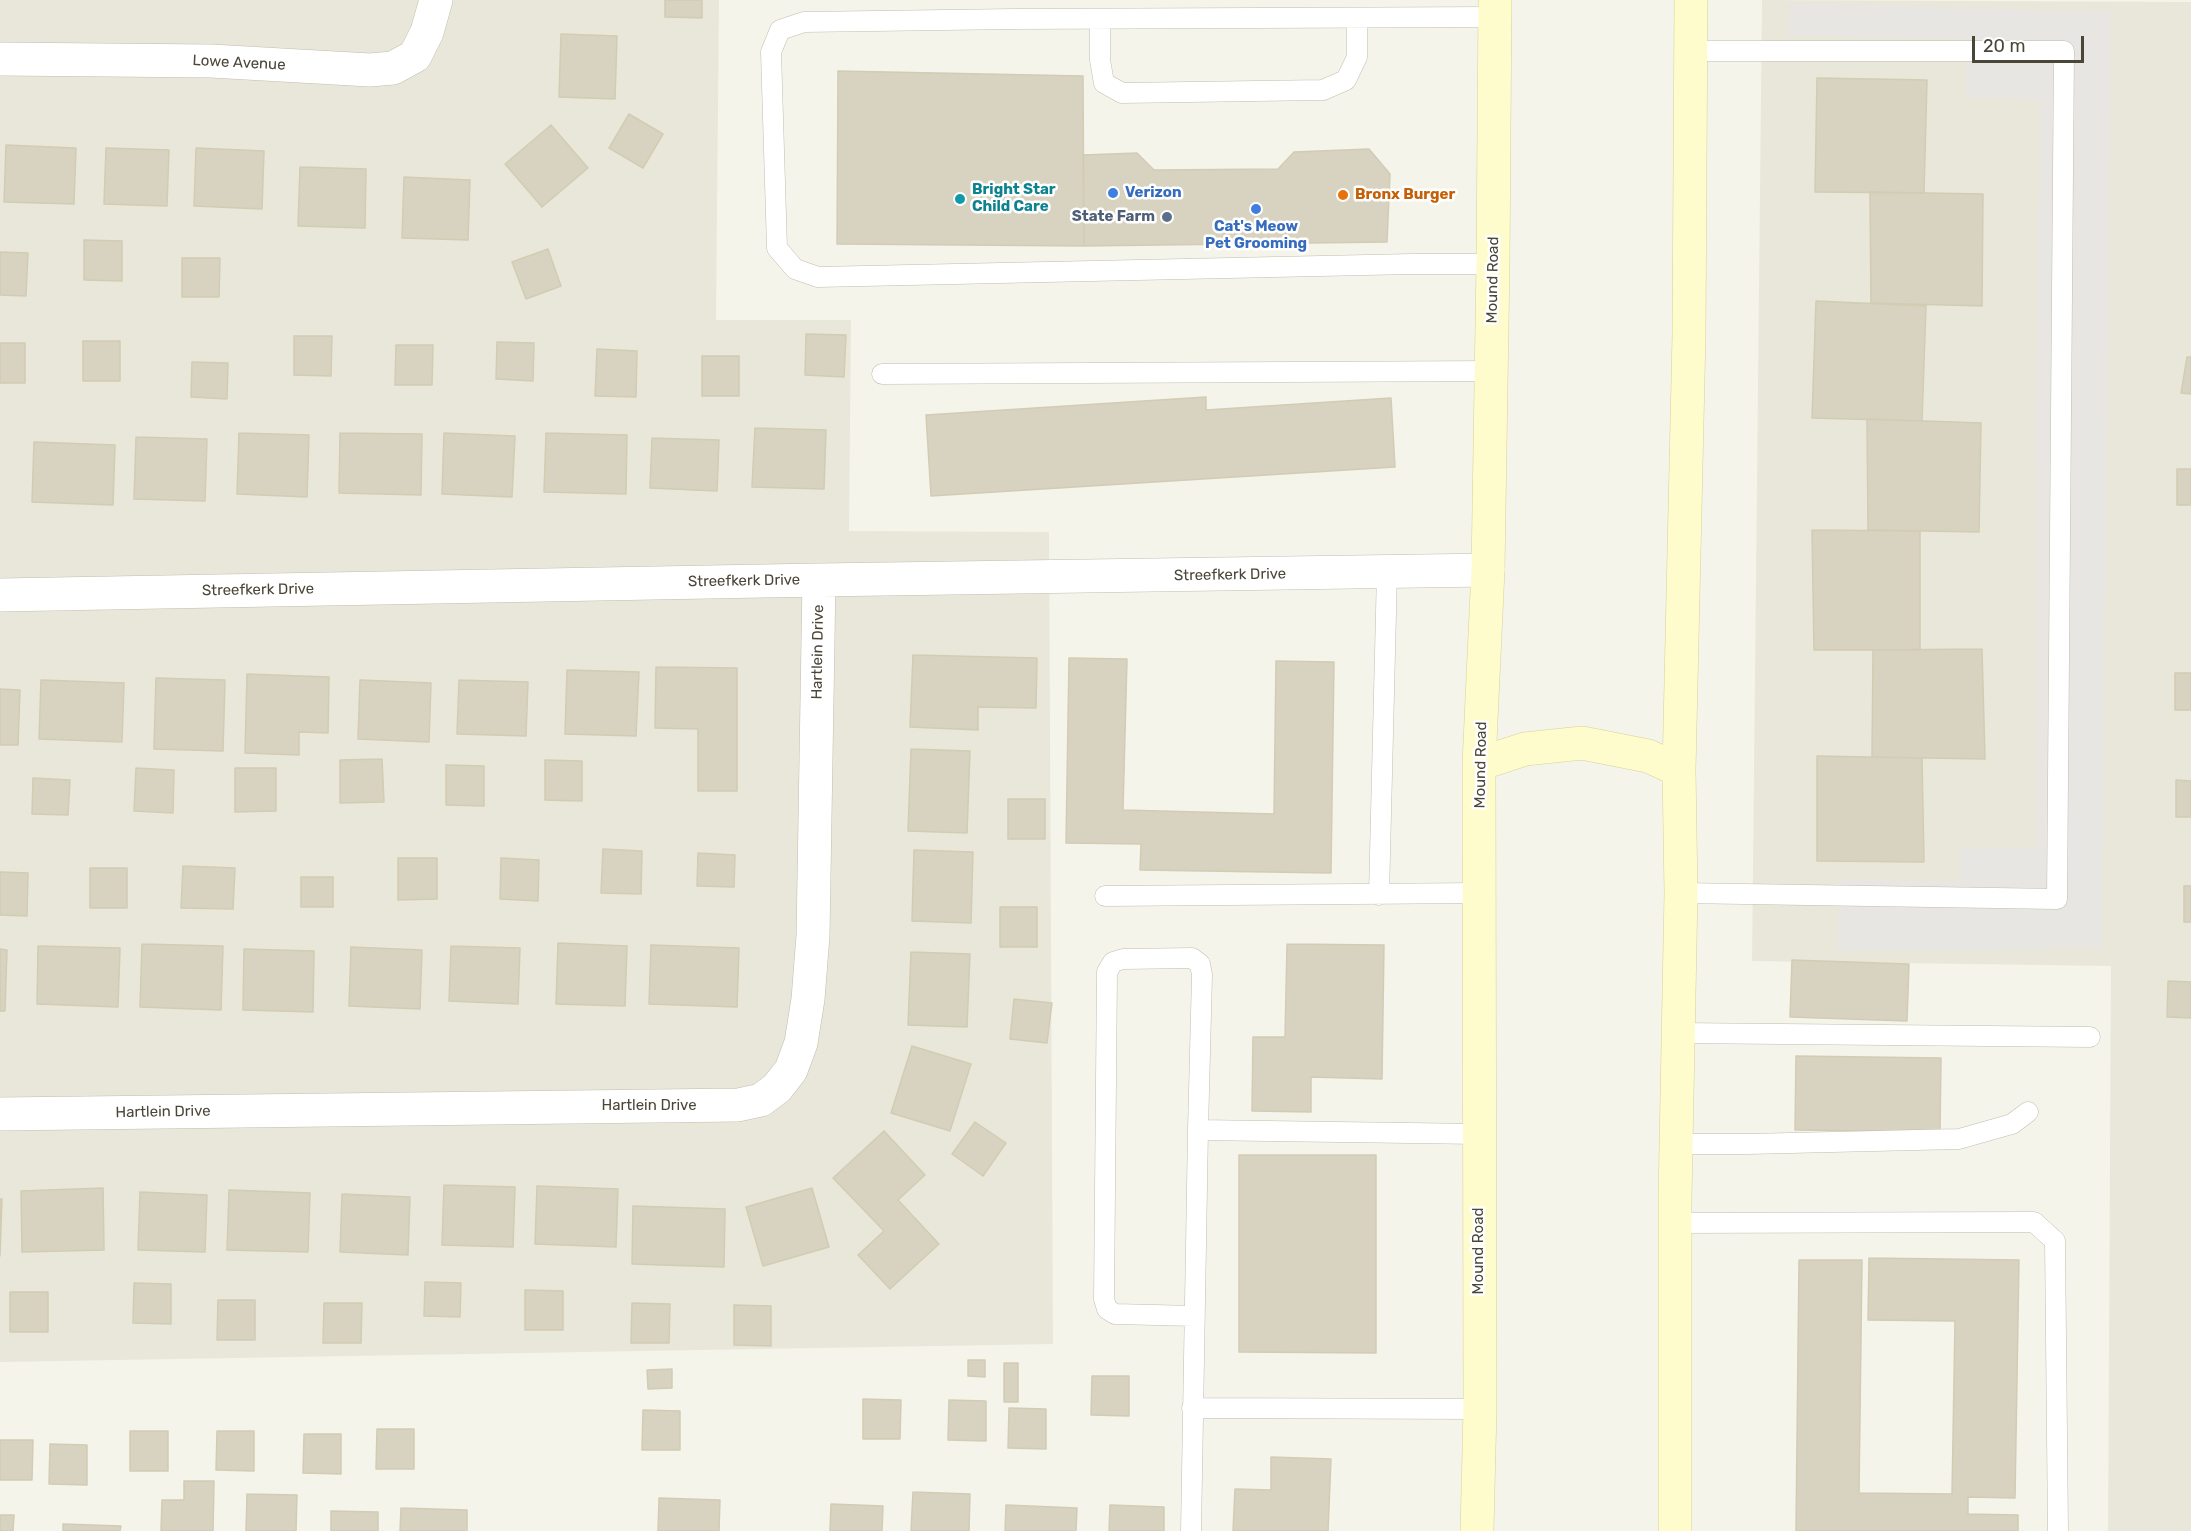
<!DOCTYPE html>
<style>
body{margin:0}
#map{position:relative;width:2191px;height:1531px;overflow:hidden;background:#f5f4eb;font-family:Rubik,sans-serif}
canvas{display:block}
.scale{position:absolute;left:1972px;top:36px;width:112px;height:27px;box-sizing:border-box;border:3px solid #4a4638;border-top:0;padding-left:8px;font-size:18px;line-height:21px;white-space:nowrap;color:#4a4638;-webkit-text-stroke:4px #fff;paint-order:stroke}
</style>
<div id="map">
<canvas width="2191" height="1531"></canvas>
<div class="scale">20 m</div>
</div>
<script>
const c = document.querySelector('canvas').getContext('2d');
c.lineJoin = 'round';
function fillPath(path, color) {
  c.fillStyle = color;
  c.fill(path, 'evenodd');
}
function shape(rows) {
  const path = new Path2D();
  for (const r of rows) {
    path.moveTo(r[0], r[1]);
    for (let i = 2; i < r.length; i += 2) path.lineTo(r[i], r[i + 1]);
  }
  return path;
}
function stroke(path, color, width, dash) {
  c.strokeStyle = color;
  c.lineWidth = width;
  c.lineCap = dash ? 'butt' : 'round';
  c.setLineDash(dash || []);
  c.stroke(path);
}
function write(font, color, halo, rows, align = 'center') {
  c.font = font + ' Rubik,sans-serif';
  c.lineWidth = 5;
  c.setLineDash([]);
  c.textBaseline = 'middle';
  c.strokeStyle = halo;
  c.fillStyle = color;
  for (const [text, x, y, turn = 0] of rows) {
    c.save();
    c.translate(x, y);
    c.rotate((+turn || 0) * Math.PI / 180);
    c.textAlign = isNaN(turn) ? turn : align;
    if (halo) c.strokeText(text, 0, 0);
    c.fillText(text, 0, 0);
    c.restore();
  }
}
fillPath(shape([
 [0,0,719,0,716,320,851,320,849,531,1049,532,1053,1344,0,1362],
 [1762,0,2191,2,2191,1531,2108,1531,2111,966,1752,961]
]), '#e9e7d9');
fillPath(shape([
 [1789,3,2111,12,2102,948,1837,951,1841,879,1959,882,1960,849,2037,848,2036,418,2040,100,1966,97,1966,38,1788,36]
]), '#e7e6e2');
const building = shape([
 [665,0,702,0,702,18,665,17,665,0],
 [561,34,617,36,615,99,559,97,561,34],
 [838,71,1083,76,1084,246,837,244,838,71],
 [1817,78,1927,80,1924,193,1815,192,1817,78],
 [629,114,663,134,643,168,609,148,629,114],
 [551,125,588,168,542,207,505,164,551,125],
 [6,145,76,148,74,204,4,202,6,145],
 [106,148,169,150,167,206,104,204,106,148],
 [196,148,264,151,262,209,194,206,196,148],
 [1369,149,1390,174,1387,242,1084,246,1083,155,1137,153,1154,170,1278,169,1294,152,1369,149],
 [300,167,366,169,365,228,298,226,300,167],
 [404,177,470,180,468,240,402,238,404,177],
 [1870,192,1983,194,1982,306,1871,303,1870,192],
 [84,240,122,241,122,281,84,280,84,240],
 [548,249,561,286,526,299,512,262,548,249],
 [0,252,28,253,26,296,0,295,0,252],
 [182,258,220,258,219,297,182,297,182,258],
 [1816,301,1926,306,1922,421,1812,418,1816,301],
 [806,334,846,335,844,377,805,375,806,334],
 [294,336,332,336,331,376,294,375,294,336],
 [83,341,120,341,120,381,83,381,83,341],
 [497,342,534,343,533,381,496,379,497,342],
 [0,343,25,343,25,383,0,383,0,343],
 [396,345,433,345,432,385,395,385,396,345],
 [597,349,637,351,636,397,595,396,597,349],
 [702,356,739,356,739,396,702,396,702,356],
 [2187,357,2191,357,2191,394,2181,393,2187,357],
 [192,362,228,363,227,399,191,397,192,362],
 [1206,397,1206,410,1391,398,1395,467,931,496,926,415,1206,397],
 [1867,419,1981,423,1979,532,1868,530,1867,419],
 [755,428,826,430,824,489,752,487,755,428],
 [239,433,309,435,307,497,237,494,239,433],
 [340,433,422,434,421,495,339,493,340,433],
 [444,433,515,436,512,497,442,494,444,433],
 [546,433,627,435,626,494,544,492,546,433],
 [136,437,207,439,205,501,134,499,136,437],
 [652,438,719,440,717,491,650,488,652,438],
 [34,442,115,445,113,505,32,502,34,442],
 [2177,469,2191,469,2191,505,2177,505,2177,469],
 [1812,530,1920,531,1920,650,1814,650,1812,530],
 [1982,649,1985,759,1872,757,1873,650,1982,649],
 [913,655,1037,658,1036,708,978,707,978,730,910,727,913,655],
 [1069,658,1127,659,1123,810,1274,814,1276,661,1334,662,1331,873,1140,870,1141,844,1066,843,1069,658],
 [656,667,737,668,737,791,698,791,698,729,655,728,656,667],
 [567,670,639,672,636,736,565,734,567,670],
 [2175,673,2191,673,2191,710,2175,710,2175,673],
 [247,674,329,677,328,733,299,732,299,755,245,753,247,674],
 [156,678,225,680,223,751,154,749,156,678],
 [41,680,124,683,122,742,39,739,41,680],
 [360,680,431,683,429,742,358,739,360,680],
 [459,680,528,682,526,736,457,734,459,680],
 [0,689,20,690,18,745,0,745,0,689],
 [911,749,970,751,967,833,908,831,911,749],
 [1817,756,1922,758,1924,862,1817,861,1817,756],
 [382,759,384,802,340,803,340,760,382,759],
 [545,760,582,761,582,801,545,800,545,760],
 [446,765,484,766,484,806,446,805,446,765],
 [136,768,174,770,173,813,134,811,136,768],
 [235,768,276,768,276,811,235,812,235,768],
 [33,778,70,780,68,815,32,814,33,778],
 [2176,780,2191,781,2191,817,2176,817,2176,780],
 [1008,799,1045,799,1045,839,1008,839,1008,799],
 [603,849,642,851,641,894,601,893,603,849],
 [914,850,973,852,971,923,912,921,914,850],
 [698,853,735,855,734,887,697,886,698,853],
 [398,858,437,858,437,899,398,900,398,858],
 [501,858,539,860,538,901,500,899,501,858],
 [183,866,235,868,233,909,181,908,183,866],
 [90,868,127,868,127,908,90,908,90,868],
 [0,872,28,873,27,916,0,915,0,872],
 [301,877,333,877,333,907,301,907,301,877],
 [2184,886,2191,886,2191,922,2184,922,2184,886],
 [1000,907,1037,907,1037,947,1000,947,1000,907],
 [558,943,627,946,625,1006,556,1004,558,943],
 [142,944,223,946,221,1010,140,1007,142,944],
 [1287,944,1384,945,1382,1079,1311,1077,1311,1112,1252,1111,1253,1037,1285,1037,1287,944],
 [651,945,739,948,737,1007,649,1004,651,945],
 [38,946,120,948,118,1007,37,1004,38,946],
 [451,946,520,948,518,1004,449,1001,451,946],
 [351,947,422,950,420,1009,349,1006,351,947],
 [0,949,7,950,5,1011,0,1011,0,949],
 [244,949,314,951,313,1012,243,1010,244,949],
 [911,952,970,954,967,1027,908,1025,911,952],
 [1792,960,1909,964,1907,1021,1790,1017,1792,960],
 [2168,981,2191,982,2191,1018,2167,1017,2168,981],
 [1014,999,1052,1003,1047,1043,1010,1039,1014,999],
 [912,1046,971,1064,950,1131,891,1113,912,1046],
 [1796,1056,1941,1058,1940,1132,1795,1130,1796,1056],
 [975,1122,1006,1143,983,1176,952,1154,975,1122],
 [884,1131,925,1175,898,1200,939,1244,890,1289,858,1255,884,1231,833,1178,884,1131],
 [1239,1155,1376,1155,1376,1353,1239,1352,1239,1155],
 [444,1185,515,1187,513,1247,442,1245,444,1185],
 [537,1186,618,1189,616,1247,535,1244,537,1186],
 [103,1188,104,1250,22,1252,21,1191,103,1188],
 [812,1188,829,1247,763,1266,746,1207,812,1188],
 [229,1190,310,1193,308,1252,227,1250,229,1190],
 [140,1192,207,1195,205,1252,138,1250,140,1192],
 [342,1194,410,1197,408,1255,340,1252,342,1194],
 [0,1199,2,1199,0,1256,0,1199],
 [633,1206,725,1209,724,1267,632,1264,633,1206],
 [1869,1258,2019,1260,2015,1498,1968,1497,1968,1514,2018,1515,2018,1531,1796,1531,1799,1260,1862,1260,1859,1493,1952,1494,1955,1321,1868,1320,1869,1258],
 [425,1282,461,1283,460,1317,424,1316,425,1282],
 [134,1283,171,1284,171,1324,133,1323,134,1283],
 [525,1290,563,1291,563,1330,525,1330,525,1290],
 [10,1292,48,1292,48,1332,10,1332,10,1292],
 [218,1300,255,1300,255,1340,217,1340,218,1300],
 [324,1303,362,1303,361,1343,323,1343,324,1303],
 [632,1303,670,1304,669,1343,631,1343,632,1303],
 [734,1305,771,1306,771,1346,734,1345,734,1305],
 [968,1360,985,1360,985,1377,968,1376,968,1360],
 [1004,1363,1018,1363,1018,1402,1004,1402,1004,1363],
 [672,1369,672,1388,648,1389,647,1370,672,1369],
 [1092,1376,1129,1376,1129,1416,1091,1415,1092,1376],
 [863,1399,901,1400,900,1439,863,1439,863,1399],
 [949,1400,986,1401,986,1441,948,1440,949,1400],
 [1009,1408,1046,1409,1046,1449,1008,1448,1009,1408],
 [643,1410,680,1411,680,1450,642,1450,643,1410],
 [377,1429,414,1429,414,1469,376,1469,377,1429],
 [130,1431,168,1431,168,1471,130,1471,130,1431],
 [217,1431,254,1431,254,1471,216,1470,217,1431],
 [304,1434,341,1434,341,1474,303,1473,304,1434],
 [0,1440,33,1440,32,1480,0,1480,0,1440],
 [50,1444,87,1445,87,1485,49,1484,50,1444],
 [1271,1457,1331,1459,1328,1531,1233,1531,1235,1489,1271,1490,1271,1457],
 [184,1481,214,1481,213,1531,161,1531,162,1500,184,1500,184,1481],
 [913,1492,970,1494,969,1531,911,1531,913,1492],
 [247,1494,297,1495,296,1531,246,1531,247,1494],
 [659,1498,720,1500,719,1531,658,1531,659,1498],
 [831,1504,883,1506,882,1531,830,1531,831,1504],
 [1006,1505,1077,1508,1076,1531,1005,1531,1006,1505],
 [1110,1505,1164,1507,1164,1531,1109,1531,1110,1505],
 [401,1508,467,1510,467,1531,400,1531,401,1508],
 [331,1511,378,1512,378,1531,331,1531,331,1511],
 [0,1515,14,1515,13,1531,0,1531,0,1515],
 [63,1524,121,1526,120,1531,63,1531,63,1524]
]);
fillPath(building, '#d7d3c0');
stroke(building, '#d2ccb3', 1.5);
const lane = shape([
 [1100,19,1100,60,1104,83,1122,93,1323,90,1346,80,1357,57,1357,18],
 [1493,264,1412,264,818,277,795,269,777,248,771,52,780,30,804,22,1014,19,1494,17],
 [882,374,1491,371],
 [1681,893,2057,899,2064,51,1691,51],
 [1379,895,1387,572],
 [1105,896,1480,893],
 [1679,1033,2090,1037],
 [1676,1144,1748,1144,1959,1139,2012,1124,2028,1112],
 [1675,1223,2034,1222,2055,1241,2058,1531],
 [1194,1316,1115,1314,1107,1309,1104,1299,1107,972,1113,962,1123,959,1192,958,1200,964,1202,975,1198,1130],
 [1192,1408,1480,1409],
 [1191,1531,1198,1130,1479,1134]
]);
const street = shape([
 [0,59,211,61,370,70,393,68,415,56,427,32,436,0],
 [0,595,819,580,1488,570],
 [0,1114,738,1105,761,1100,777,1088,791,1070,801,1043,808,999,813,936,819,580]
]);
const secondary = shape([
 [1479,764,1525,749,1582,743,1648,756,1679,770],
 [1477,1531,1480,1409,1479,764,1488,570,1493,264,1495,0],
 [1675,1531,1675,1197,1681,893,1679,770,1689,335,1691,0]
]);
stroke(lane, '#c1bead', 21);
stroke(street, '#c1bead', 34);
stroke(secondary, '#d5d19a', 34);
stroke(lane, '#fff', 20);
stroke(street, '#fff', 33);
stroke(secondary, '#fefccc', 33);
for (const [x, y, r, color] of [
 [1113,193,6,"#3f7fe0"],
 [1343,195,6,"#e8710a"],
 [960,199,6,"#0f9aa8"],
 [1256,209,6,"#3f7fe0"],
 [1167,217,6,"#5c6f8a"]
]) {
  const dot = new Path2D();
  dot.arc(x, y, r, 0, 2 * Math.PI);
  c.fillStyle = color;
  c.fill(dot);
  stroke(dot, '#fff', 2);
}
write('15px', '#4a4638', '#fff', [
 ["Lowe Avenue",239,63,3],
 ["Mound Road",1493,280,-89],
 ["Streefkerk Drive",1230,575,-1],
 ["Streefkerk Drive",744,581,-1],
 ["Streefkerk Drive",258,590,-1],
 ["Hartlein Drive",818,652,-89],
 ["Mound Road",1481,765,-89],
 ["Hartlein Drive",649,1106],
 ["Hartlein Drive",163,1112,-1],
 ["Mound Road",1479,1251,-90]
]);
write('bold 15px', '#0d838f', '#fff', [
 ["Bright Star",972,190],
 ["Child Care",972,207]
], 'left');
write('bold 15px', '#366cbe', '#fff', [
 ["Verizon",1125,193],
 ["Cat's Meow",1256,227,"center"],
 ["Pet Grooming",1256,244,"center"]
], 'left');
write('bold 15px', '#c56008', '#fff', [
 ["Bronx Burger",1355,195]
], 'left');
write('bold 15px', '#4e5e75', '#fff', [
 ["State Farm",1155,217]
], 'right');
</script>
